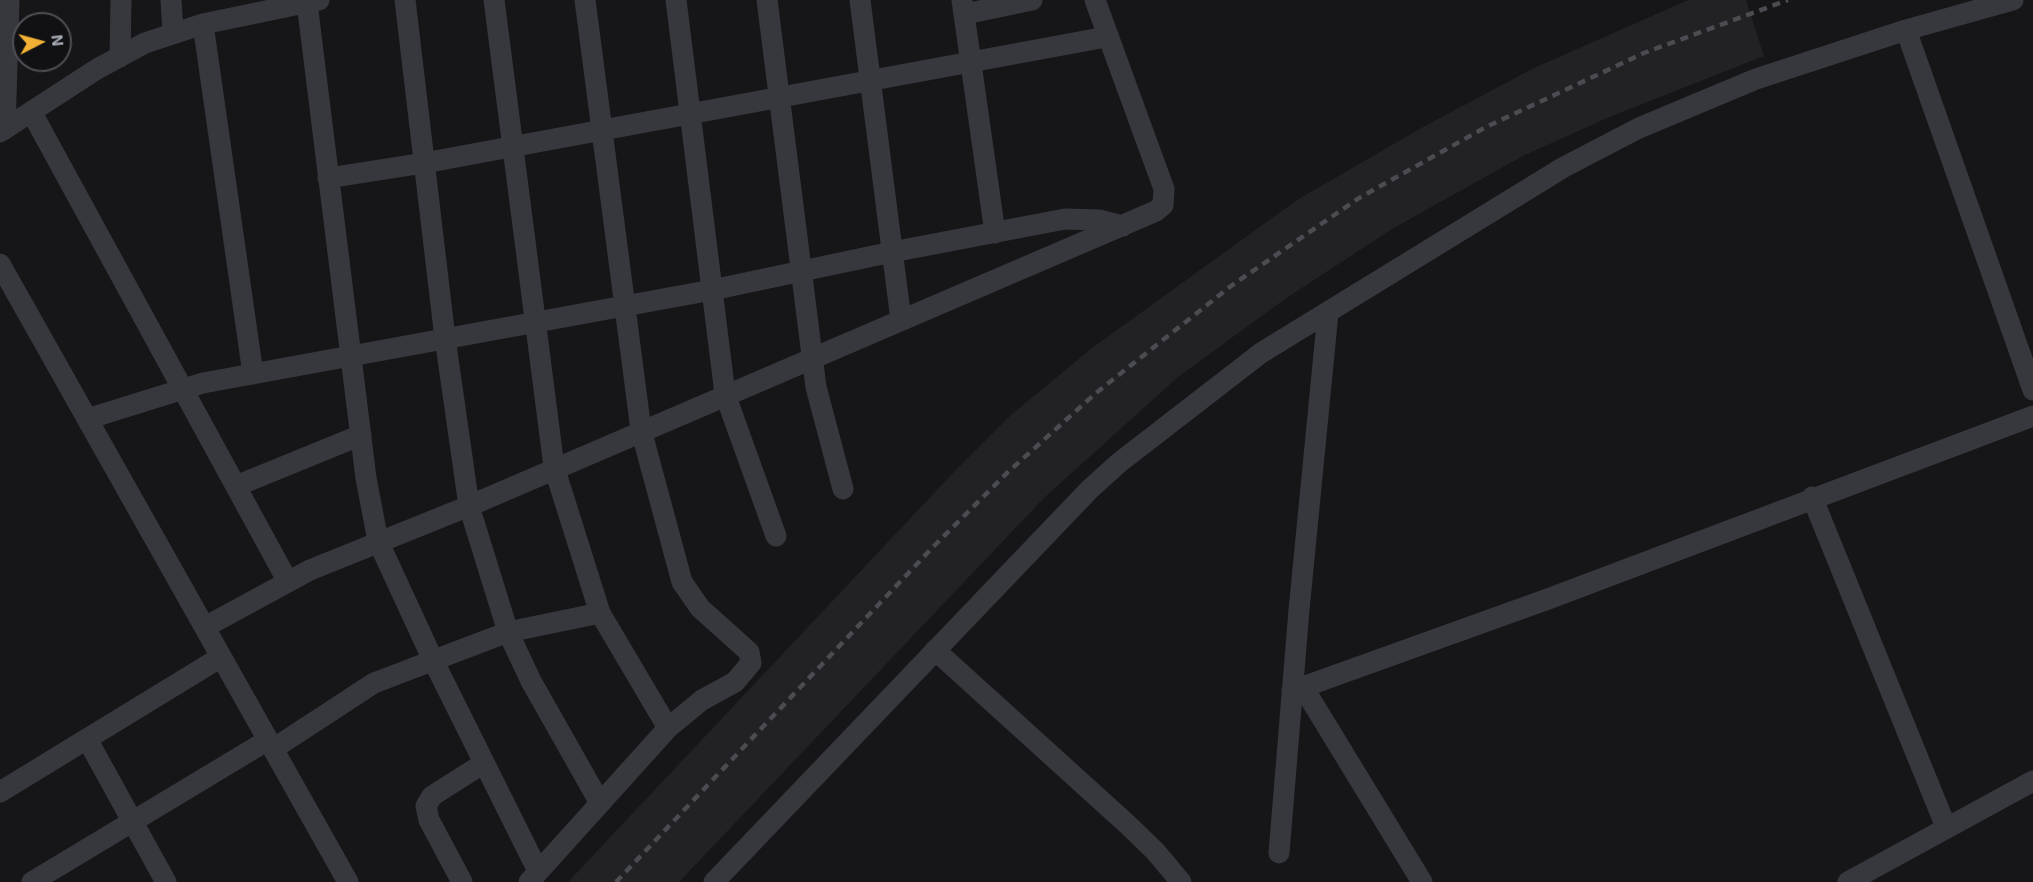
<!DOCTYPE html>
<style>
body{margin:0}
#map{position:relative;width:2033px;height:882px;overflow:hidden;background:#161618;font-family:"Exo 2",sans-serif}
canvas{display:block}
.north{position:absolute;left:12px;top:12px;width:60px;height:60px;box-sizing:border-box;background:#111113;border:2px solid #4d4f55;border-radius:50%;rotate:84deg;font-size:16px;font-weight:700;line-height:24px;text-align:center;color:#a8adb8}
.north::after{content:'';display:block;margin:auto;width:21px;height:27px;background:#f2b134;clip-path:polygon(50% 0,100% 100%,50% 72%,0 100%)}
</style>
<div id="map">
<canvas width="2033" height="882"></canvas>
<div class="north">N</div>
</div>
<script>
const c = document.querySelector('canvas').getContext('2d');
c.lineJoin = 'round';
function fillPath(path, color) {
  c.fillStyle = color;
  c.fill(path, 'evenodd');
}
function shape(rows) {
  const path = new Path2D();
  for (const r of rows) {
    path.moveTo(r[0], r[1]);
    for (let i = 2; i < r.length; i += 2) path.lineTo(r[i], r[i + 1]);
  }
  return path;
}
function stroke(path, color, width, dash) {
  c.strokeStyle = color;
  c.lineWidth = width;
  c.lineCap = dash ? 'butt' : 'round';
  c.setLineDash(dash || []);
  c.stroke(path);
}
fillPath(shape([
 [1688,0,1746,0,1764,56,1607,118,1523,156,1392,229,1285,299,1178,377,1044,498,679,882,568,882,951,475,1012,414,1092,348,1297,200,1423,127,1532,69]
]), '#222225');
stroke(shape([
 [171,0,173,32],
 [405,0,445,338,469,506,508,632,531,681,600,803],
 [494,0,554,467,600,613,668,728],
 [676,0,725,394,776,536],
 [767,0,816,387,843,489],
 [860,0,901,320],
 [962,0,995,233],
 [307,3,366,478,378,541,433,660,538,871],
 [965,14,1032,0],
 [203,24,253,374],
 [1906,30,2033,390],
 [120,57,121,0],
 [32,113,287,580],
 [5,129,9,0],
 [0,132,97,69,145,43,203,24,319,0],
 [328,178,424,163,1106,37],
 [0,264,348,882],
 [87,419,203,383,712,290,892,252,1065,219,1099,220,1123,226],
 [236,486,361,435],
 [1812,497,1946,827],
 [205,627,310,570,469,506,1156,211,1163,205,1164,189,1095,0],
 [935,650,1127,824,1155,851,1181,882],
 [1303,687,1422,882],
 [1292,691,1548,599,2033,416],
 [87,739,166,882],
 [273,749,374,683,508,632,600,613],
 [0,792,221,657],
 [1279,853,1299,610,1328,313],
 [32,882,268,740],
 [462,882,429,820,426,806,432,796,484,763],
 [529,882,668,728,702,700,735,682,751,663,749,652,700,608,682,582,641,430,585,0],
 [714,882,1090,489,1120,462,1261,353,1564,167,1639,128,1756,79,1906,30,2013,0],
 [1848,882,2033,781]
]), '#37383d', 21);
stroke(shape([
 [616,882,934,546,1008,472,1096,393,1231,286,1359,198,1486,127,1644,53,1788,0]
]), '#4a4c52', 4.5, [8, 6]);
</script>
